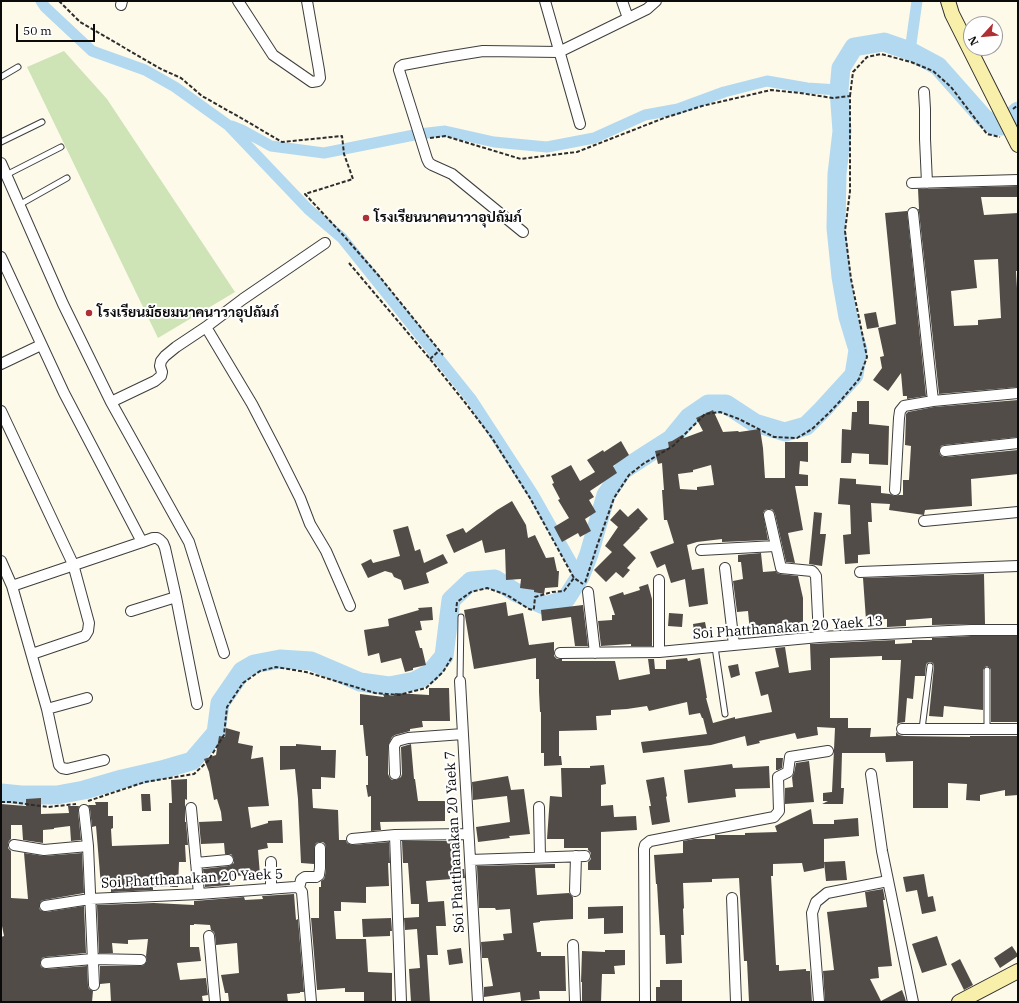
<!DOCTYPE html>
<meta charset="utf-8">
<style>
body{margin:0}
#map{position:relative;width:1019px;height:1003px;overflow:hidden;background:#fdfaea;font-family:"IBM Plex Serif",serif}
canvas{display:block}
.frame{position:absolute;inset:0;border:2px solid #0b0b0b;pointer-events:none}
.north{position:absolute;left:963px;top:16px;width:40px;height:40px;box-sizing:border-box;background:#fff;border:1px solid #9d9d9d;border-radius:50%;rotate:243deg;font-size:11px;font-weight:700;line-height:16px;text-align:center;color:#0b0b0b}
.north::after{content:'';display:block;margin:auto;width:14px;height:18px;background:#ae2f34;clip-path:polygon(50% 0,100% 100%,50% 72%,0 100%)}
.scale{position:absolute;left:16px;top:24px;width:79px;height:18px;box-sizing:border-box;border:2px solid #0b0b0b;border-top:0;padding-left:5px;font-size:12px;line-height:14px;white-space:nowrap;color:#0b0b0b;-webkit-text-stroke:3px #fff;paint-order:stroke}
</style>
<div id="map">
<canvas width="1019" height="1003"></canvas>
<div class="frame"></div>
<div class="north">N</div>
<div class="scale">50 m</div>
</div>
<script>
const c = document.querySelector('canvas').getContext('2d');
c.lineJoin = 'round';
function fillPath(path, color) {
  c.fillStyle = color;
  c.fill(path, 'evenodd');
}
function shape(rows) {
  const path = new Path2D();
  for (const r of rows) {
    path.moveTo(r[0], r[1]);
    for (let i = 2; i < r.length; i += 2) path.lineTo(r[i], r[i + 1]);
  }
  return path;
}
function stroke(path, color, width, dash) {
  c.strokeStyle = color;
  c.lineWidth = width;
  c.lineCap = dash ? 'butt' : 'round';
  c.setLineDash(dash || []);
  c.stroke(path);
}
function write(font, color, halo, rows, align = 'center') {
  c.font = font + ' "IBM Plex Serif",Sarabun,serif';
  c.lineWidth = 4;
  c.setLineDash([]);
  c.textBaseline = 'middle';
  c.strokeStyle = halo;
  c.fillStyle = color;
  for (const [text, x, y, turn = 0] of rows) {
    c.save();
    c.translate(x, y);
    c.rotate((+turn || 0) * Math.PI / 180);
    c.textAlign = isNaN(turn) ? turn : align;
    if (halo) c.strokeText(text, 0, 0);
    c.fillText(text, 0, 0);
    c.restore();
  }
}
fillPath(shape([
 [64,51,107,99,235,292,158,338,27,67]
]), '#cee4b7');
stroke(shape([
 [41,1,45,7,92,51,145,70,175,87,228,125,308,209,342,238,472,400,533,494,580,577],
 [910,51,917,1],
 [232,126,242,130,271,146,324,153,419,134,445,131,494,142,547,147,594,138,645,115,678,109,724,92,767,81,807,88,839,90]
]), '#b3d9f0', 11);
stroke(shape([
 [1,793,21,795,57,795,84,790,122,779,161,770,192,761,216,733,220,703,242,671,254,664,280,659,311,661,360,682,389,686,415,681,430,673,444,656,451,600,471,581,495,579,515,592,546,606,566,599,580,577,589,554,606,495,623,470,646,455,671,439,689,417,708,404,726,404,755,423,785,432,806,426,822,410,854,375,858,350,848,317,841,277,836,228,837,174,842,131,839,90,841,68,854,47,884,42,910,51,938,66,984,118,995,126,1002,126,1018,111]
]), '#b3d9f0', 19);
fillPath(shape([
 [1018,186,1018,197,981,197,984,215,1018,213,1018,271,1016,271,1017,288,1018,288,1018,387,939,394,919,212,918,209,919,209,918,189],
 [998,259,1001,318,978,320,978,325,954,326,951,291,977,288,974,260],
 [907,211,926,396,907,399,907,396,903,396,901,373,888,391,873,380,882,368,880,357,884,356,878,328,896,324,885,213],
 [876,312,879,327,867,329,864,314],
 [1018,400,1018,437,944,445,941,446,939,451,940,455,943,457,946,457,1018,450,1018,474,971,479,972,506,925,510,924,515,889,510,890,504,871,503,872,522,868,522,870,554,858,555,858,563,845,564,843,535,851,534,850,505,838,504,840,478,856,479,856,484,881,486,881,493,890,494,894,496,899,495,903,495,903,480,909,480,911,446,905,445,906,414,908,412,934,407],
 [857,401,869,401,869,424,889,426,888,465,869,464,869,454,852,453,851,463,841,463,842,429,851,430,852,412,857,412],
 [713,410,723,432,738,431,739,432,760,429,763,448,765,478,785,478,785,442,808,442,808,462,800,461,799,474,808,475,808,486,795,486,803,530,788,533,795,563,786,562,775,514,773,510,771,509,765,510,763,513,768,540,722,542,722,539,697,542,687,545,692,570,704,568,708,604,689,607,685,579,671,583,665,564,657,568,650,552,674,543,667,520,664,520,662,490,664,490,662,463,658,464,655,451,669,448,668,442,672,441,682,435,684,438,703,431,696,418],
 [711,465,714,485,697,487,697,490,680,489,678,474,693,472,693,470],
 [621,441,629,455,613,466,617,473,590,491,594,497,589,500,596,512,585,519,591,531,580,537,578,533,562,542,554,527,569,518,558,500,560,499,552,484,554,483,551,476,571,465,580,481,595,472,587,460,603,450,604,452],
 [512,501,526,525,528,538,535,535,546,558,554,557,557,571,559,571,558,587,545,588,544,594,534,592,534,590,520,588,521,579,506,580,505,549,485,553,482,540,454,553,446,535,463,528,466,533,497,510],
 [638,508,648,519,639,528,640,528,623,545,636,558,627,568,630,570,623,578,616,572,606,582,594,570,612,552,605,546,618,527,610,520,620,509,628,517],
 [814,512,822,513,820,534,826,534,822,566,809,564],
 [408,526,415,551,420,549,424,563,443,554,448,563,426,573,429,583,404,590,401,580,394,577,392,573,385,571,368,578,361,564,371,559,373,563,400,556,393,530],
 [761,553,763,572,776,571,777,573,780,574,798,576,803,598,803,628,775,628,775,629,750,632,748,611,737,612,733,581,743,579,741,562,738,562,738,555],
 [984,574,985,624,932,625,932,618,906,620,906,626,887,627,887,619,866,620,863,578],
 [648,584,652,599,652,646,631,646,631,644,601,646,598,621,612,620,612,615,615,615,609,597,623,592,624,595,640,590,639,587],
 [506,602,508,616,523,613,529,645,554,642,554,656,557,659,562,659,562,661,615,661,619,680,650,674,648,659,654,659,655,669,666,669,666,660,687,658,688,661,700,658,707,698,706,698,713,723,735,717,735,719,772,712,768,694,761,696,755,672,779,667,775,648,785,647,789,673,811,670,810,644,895,640,895,644,912,643,912,640,932,640,932,638,971,636,1018,636,1018,722,991,722,991,670,990,668,987,666,985,667,983,670,983,710,944,706,943,717,929,716,934,666,933,663,930,662,927,663,926,665,925,676,915,676,913,699,907,698,905,722,899,723,897,725,901,660,882,660,882,656,830,658,830,718,848,718,848,728,871,728,870,737,896,736,896,732,899,735,904,736,970,737,970,736,1018,736,1018,795,1005,796,1005,790,980,795,980,801,966,800,967,784,948,783,948,808,913,808,913,761,886,762,885,753,842,753,841,788,844,788,843,804,822,804,828,801,823,801,823,793,832,792,835,728,817,727,818,735,797,739,795,733,759,741,760,743,747,746,745,736,711,745,643,753,641,742,707,734,703,718,702,718,700,713,689,715,687,702,649,711,647,706,627,709,611,710,611,715,596,716,597,730,559,731,559,756,561,756,562,765,544,766,544,753,541,753,541,712,540,712,539,692,539,679,536,679,536,658,474,669,464,610],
 [583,605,588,646,575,646,571,617,542,621,541,610],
 [432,607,433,620,420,621,422,630,415,631,420,648,422,648,426,665,413,668,413,670,405,672,401,658,381,663,379,653,368,656,364,630,389,626,388,619,419,610,418,608],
 [669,613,683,614,682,627,668,626],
 [705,622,708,637,695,639,693,624],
 [738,664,740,675,731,678,728,666],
 [429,688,449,688,450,721,422,721,423,727,410,729,410,731,395,735,392,737,388,746,388,774,390,778,392,780,396,780,401,777,402,774,401,748,401,747,411,744,414,779,415,779,418,801,445,801,445,821,380,822,381,830,371,831,371,796,368,797,366,785,368,785,368,756,366,756,363,725,360,725,360,694,384,697,383,694,394,696,395,693,429,695],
 [226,728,240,732,238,743,253,746,251,759,263,757,269,806,248,807,251,828,268,823,268,821,282,820,283,843,267,843,268,848,258,850,260,875,228,876,230,885,205,887,203,869,229,866,234,863,234,860,233,857,231,854,225,854,224,843,201,844,199,822,222,821,221,812,217,799,214,800,209,772,204,759,216,755,219,736,225,737],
 [296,744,321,746,321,750,336,750,335,778,321,777,321,789,312,789,313,808,338,810,339,840,346,840,347,843,352,845,389,842,390,863,388,863,389,886,366,887,366,903,341,902,341,911,334,911,336,939,366,939,368,972,392,973,392,1002,364,1002,364,992,345,992,345,988,317,990,311,918,319,918,319,887,321,887,321,881,324,879,325,876,326,868,326,848,325,844,323,842,320,842,316,843,314,848,314,864,301,863,298,799,295,769,280,770,280,746,296,746],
 [776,758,783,758,782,768,778,770,776,770],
 [809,761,814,802,785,804,785,788,793,787,792,777,794,773,796,763],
 [732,764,733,768,769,766,770,788,735,789,736,797,688,803,684,770],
 [604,765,606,784,601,785,601,806,613,805,614,817,636,816,637,830,601,832,601,870,588,870,588,862,591,859,591,853,588,850,588,848,564,848,564,839,547,839,550,796,562,797,561,768,590,768,590,766],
 [508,776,511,790,524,789,530,834,509,836,510,838,478,842,476,827,510,822,507,796,473,800,472,782],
 [664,777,667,796,666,797,670,822,652,825,649,806,651,806,646,780],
 [187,779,187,800,185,799,185,822,186,822,188,845,185,845,186,862,179,862,178,887,170,887,170,886,153,887,153,890,111,892,111,886,101,886,96,826,92,827,90,809,88,805,96,805,95,802,108,802,108,816,113,816,113,828,111,829,112,846,169,844,169,803,172,803,171,780],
 [141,794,150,794,151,811,142,811],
 [41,798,41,814,69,813,68,806,79,806,78,811,81,840,71,841,70,826,54,828,54,829,43,830,43,843,23,840,22,825,11,825,11,839,9,841,8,844,8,848,11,851,11,898,28,899,24,853,44,856,82,853,84,893,44,900,41,901,39,907,40,910,46,912,84,906,86,953,45,957,42,958,40,963,41,967,46,969,87,966,88,986,89,989,93,991,92,1002,1,1002,1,937,4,936,1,921,1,804,26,806,26,799],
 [811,809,813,824,834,824,834,820,858,818,859,836,824,839,824,868,804,872,802,863,773,864,773,876,771,876,776,965,779,965,779,971,806,969,806,971,810,971,812,1002,749,1002,747,961,744,961,739,878,712,879,712,882,683,883,684,908,683,909,684,935,681,935,682,963,666,964,665,935,660,935,657,884,656,884,654,855,683,853,683,841,694,839,715,839,715,835,745,835,745,833,777,832,775,826],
 [402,841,453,841,454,869,464,869,465,878,426,881,428,902,444,901,446,926,436,926,438,955,427,955,430,1002,411,1002,409,969,420,968,417,929,405,930,404,918,419,917,419,904,411,904,408,863,403,863],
 [845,861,847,880,826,881,824,862],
 [555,864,555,868,535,868,537,895,569,893,573,897,573,919,540,921,540,922,533,923,537,952,541,952,541,956,565,956,566,991,539,991,540,999,521,1001,520,992,484,997,484,987,493,986,488,958,482,958,481,942,504,940,503,934,512,933,510,909,496,910,495,908,479,908,477,866],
 [924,874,928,897,933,896,936,911,922,914,917,890,906,892,903,877],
 [883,889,885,900,883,900,892,966,878,967,879,978,870,979,881,1001,902,990,905,998,906,1002,825,1002,823,971,834,970,827,912,867,907,865,892],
 [294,894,296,920,298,919,304,992,300,992,300,993,287,994,288,1002,229,1002,228,993,225,993,221,975,239,973,237,943,216,945,215,935,214,932,211,930,210,925,194,924,194,925,190,925,190,947,199,947,201,961,177,963,180,980,206,978,208,995,202,996,203,1002,111,1002,110,983,100,984,100,966,141,966,144,965,147,961,146,956,148,939,128,940,128,944,112,943,113,953,99,953,97,905,154,903,194,905,194,901,244,897,245,900,263,899,262,896],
 [623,906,623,933,604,934,604,918,588,919,588,907],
 [391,918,392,931,390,931,390,936,363,937,362,919],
 [937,936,947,965,922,973,912,944],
 [1012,946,1018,955,1018,956,1000,968,994,958],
 [461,948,463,963,449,965,447,950],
 [605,950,625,950,625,965,614,966,615,974,602,974,601,1002,582,1002,582,982,581,982,582,951,605,952],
 [960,959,973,985,964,990,951,964],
 [660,980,682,980,682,1002,656,1002,656,987,660,987]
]), '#524c48');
const lane = shape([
 [1,77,18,67],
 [1,142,42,122],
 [6,175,61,147],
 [19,205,67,178],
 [715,647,725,714],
 [460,681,461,617],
 [922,729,930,666],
 [987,729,987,670]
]);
const street = shape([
 [238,1,273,55,312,82,318,81,320,78,319,70,307,1],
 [545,1,580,124],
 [622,1,628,18],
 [121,5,122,1],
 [924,92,925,109,925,139,927,183],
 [1,163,63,304,111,402,189,542,224,653],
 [912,183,1018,180],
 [913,213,933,401],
 [523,232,452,174,432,165,429,163,427,159,399,70,400,67,403,65,446,57,483,51,559,52,647,9,656,1],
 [1,257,64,393,142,542],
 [206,327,252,404,277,452,300,498,310,524,326,551,350,606],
 [1,364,41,345],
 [111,402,155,381,161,376,162,372,160,366,161,361,165,356,176,347,206,327,243,299,325,243],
 [1,411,73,564,89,623,88,631,85,636,32,654],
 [945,451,1018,443],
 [895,490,899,418,900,411,904,406,933,401,1018,393],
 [769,515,781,568,812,571,814,573,816,576,819,637],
 [924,521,1018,512],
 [701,550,775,546],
 [1,561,12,586,47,709,59,765,62,768,67,769,104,760],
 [725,568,734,645],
 [860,572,1018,566],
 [659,580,659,652],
 [12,586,142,542,153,538,157,538,160,540,163,543,165,548,176,597,197,704],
 [588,592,595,653],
 [131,611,176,597],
 [560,653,659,652,819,637,971,630,1018,630],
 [460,681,478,1002],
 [47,709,87,698],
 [902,729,1018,729],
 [395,774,394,746,397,741,408,738,463,734],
 [871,774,882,851,913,1002],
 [539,807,540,857],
 [191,808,199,894],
 [84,810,88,846,94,985],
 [395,835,401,1002],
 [352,839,395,835,468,834],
 [14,845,44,850,88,846],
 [470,860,585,856],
 [196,863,228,860],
 [299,888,302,892,311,1002],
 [299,888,301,880,302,879,305,877,316,877,319,875,320,868,320,848],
 [271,889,271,862],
 [575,891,576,856],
 [732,898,736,1002],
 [45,906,90,899,199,894,295,887,299,888],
 [209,936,215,1002],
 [573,945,575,1002],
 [46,963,93,959,141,960],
 [645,1002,644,849,645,845,650,841,774,817,779,811,778,777,788,772,790,757,828,751],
 [819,1002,812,913,816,902,827,893,888,881]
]);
const secondary = shape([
 [948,1,952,14,1018,145],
 [959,1002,1018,971]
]);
stroke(lane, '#3e3e3e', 7);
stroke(street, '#3e3e3e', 12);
stroke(secondary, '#2d2d2d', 16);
stroke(shape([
 [59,1,80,22,161,69,181,78,202,96,241,118,282,142,342,136,344,154,353,179,305,194,343,235,379,276,443,355],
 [850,96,853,72,867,57,881,54,911,62,933,71,951,87,987,134,1000,137],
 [1013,109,1018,105],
 [430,138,445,136,521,159,577,152,664,118,702,106,771,90,800,93,833,98,850,96,850,191,845,231,851,279,867,357,859,379,842,399,829,413,812,429,797,438,774,437,739,419,720,412,705,414,673,446,643,464,629,475,614,498,597,546,585,583],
 [349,263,430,359,467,405,492,438,530,498,574,578,583,584],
 [430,359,440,350],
 [456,612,457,602,471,592,487,588,507,595,529,609,533,610,534,608,535,597,552,592,564,591,574,578],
 [88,801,145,782,194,774,208,761,224,735,227,707,243,683,260,671,276,667,306,672,375,693,399,695,426,688,443,672,452,657],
 [1,802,11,802,48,807,76,804]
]), '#2d2d2d', 2, [4, 2]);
stroke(lane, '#fff', 5);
stroke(street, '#fff', 10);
stroke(secondary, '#f8f0aa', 14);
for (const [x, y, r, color] of [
 [366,218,4,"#ae2f34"],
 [89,313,4,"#ae2f34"]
]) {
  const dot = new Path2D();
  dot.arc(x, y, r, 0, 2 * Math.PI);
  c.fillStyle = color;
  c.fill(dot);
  stroke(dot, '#fff', 1.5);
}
write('bold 14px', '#0b0b0b', '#fff', [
 ["โรงเรียนนาคนาวาอุปถัมภ์",374,218],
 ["โรงเรียนมัธยมนาคนาวาอุปถัมภ์",97,313]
], 'left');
write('14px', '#0b0b0b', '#fff', [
 ["Soi Phatthanakan 20 Yaek 13",788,628,-4],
 ["Soi Phatthanakan 20 Yaek 7",455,842,-93],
 ["Soi Phatthanakan 20 Yaek 5",192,879,-3]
]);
</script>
